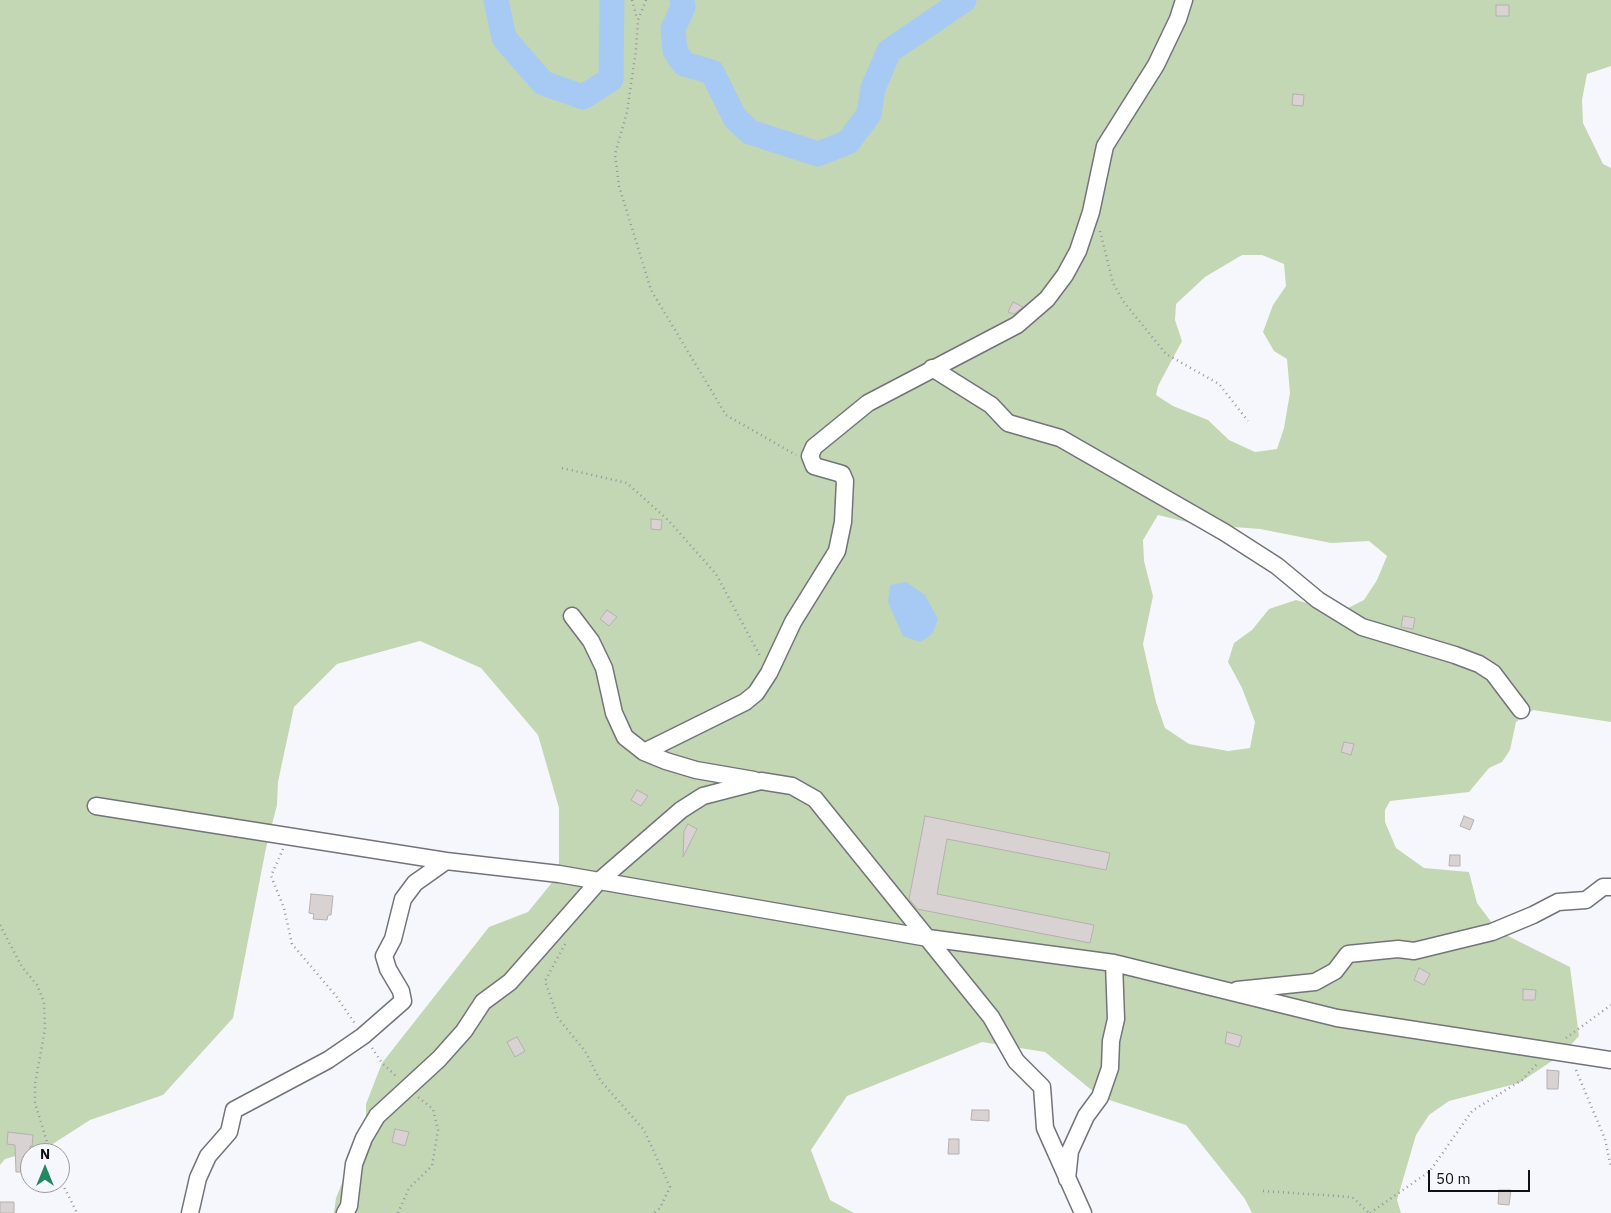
<!DOCTYPE html>
<style>
body{margin:0}
#map{position:relative;width:1611px;height:1213px;overflow:hidden;background:#f6f7fc;font-family:"IBM Plex Sans",sans-serif}
canvas{display:block}
.north{position:absolute;left:20px;top:1143px;width:50px;height:50px;box-sizing:border-box;background:#f6f7fc;border:1px solid #9a9b9e;border-radius:50%;rotate:0deg;font-size:14px;font-weight:700;line-height:20px;text-align:center;color:#0f1012}
.north::after{content:'';display:block;margin:auto;width:18px;height:22px;background:#248863;clip-path:polygon(50% 0,100% 100%,50% 72%,0 100%)}
.scale{position:absolute;left:1428px;top:1170px;width:102px;height:22px;box-sizing:border-box;border:2px solid #0f1012;border-top:0;padding-left:6px;font-size:15px;line-height:18px;white-space:nowrap;color:#0f1012;-webkit-text-stroke:4px #f6f7fc;paint-order:stroke}
</style>
<div id="map">
<canvas width="1611" height="1213"></canvas>
<div class="north">N</div>
<div class="scale">50 m</div>
</div>
<script>
const c = document.querySelector('canvas').getContext('2d');
c.lineJoin = 'round';
function fillPath(path, color) {
  c.fillStyle = color;
  c.fill(path, 'evenodd');
}
function shape(rows) {
  const path = new Path2D();
  for (const r of rows) {
    path.moveTo(r[0], r[1]);
    for (let i = 2; i < r.length; i += 2) path.lineTo(r[i], r[i + 1]);
  }
  return path;
}
function stroke(path, color, width, dash) {
  c.strokeStyle = color;
  c.lineWidth = width;
  c.lineCap = dash ? 'butt' : 'round';
  c.setLineDash(dash || []);
  c.stroke(path);
}
fillPath(shape([
 [0,0,1611,0,1611,66,1587,74,1582,100,1583,123,1603,164,1611,168,1611,722,1533,710,1516,722,1510,750,1502,762,1489,768,1469,792,1390,801,1385,810,1385,822,1396,848,1424,868,1469,872,1477,903,1498,931,1570,967,1579,1036,1561,1055,1519,1083,1449,1101,1429,1115,1416,1135,1397,1200,1401,1213,1252,1213,1245,1199,1186,1125,1100,1097,1045,1052,982,1042,847,1096,811,1150,830,1200,854,1213,334,1213,336,1198,350,1163,366,1130,366,1104,382,1063,489,927,528,912,559,874,559,808,538,735,481,668,420,641,337,664,294,707,278,782,277,805,266,848,233,1018,163,1095,90,1120,48,1147,5,1159,0,1165],
 [1242,255,1262,255,1284,264,1286,286,1273,305,1263,332,1274,351,1287,359,1290,393,1284,428,1277,449,1255,452,1229,440,1208,420,1173,406,1156,395,1158,386,1182,341,1175,320,1176,304,1205,277],
 [1158,515,1195,524,1260,529,1331,543,1369,541,1387,556,1377,580,1364,600,1340,612,1296,600,1269,609,1252,630,1234,643,1228,662,1242,688,1255,722,1250,748,1228,751,1189,744,1165,728,1156,702,1143,644,1153,596,1144,561,1143,540]
]), '#c3d7b4');
fillPath(shape([
 [906,582,925,595,938,619,932,634,920,642,903,636,888,602,890,585]
]), '#a7caf4');
stroke(shape([
 [496,0,504,38,543,83,583,97,611,79,612,0],
 [682,0,683,7,673,29,675,51,684,64,712,72,735,118,750,132,818,154,848,142,869,114,873,88,889,51,964,0]
]), '#a7caf4', 25);
const building = shape([
 [1496,5,1509,5,1509,16,1496,16,1496,5],
 [1293,94,1304,95,1303,106,1292,105,1293,94],
 [1013,302,1023,307,1014,314,1008,312,1013,302],
 [651,519,662,520,661,530,651,529,651,519],
 [607,610,617,617,609,626,600,619,607,610],
 [1403,616,1415,618,1413,629,1401,627,1403,616],
 [1344,742,1354,744,1351,755,1341,752,1344,742],
 [637,790,648,796,641,806,631,800,637,790],
 [925,816,1110,853,1106,870,947,839,937,894,1094,925,1090,943,917,909,909,899,925,816],
 [1464,816,1474,820,1470,830,1460,826,1464,816],
 [688,824,697,829,683,857,684,831,688,824],
 [1450,855,1460,855,1460,866,1449,866,1450,855],
 [311,894,333,896,331,915,328,915,327,920,313,919,314,914,309,913,311,894],
 [1419,968,1430,974,1424,985,1414,980,1419,968],
 [1523,989,1536,990,1535,1000,1523,1000,1523,989],
 [1227,1032,1242,1036,1239,1047,1225,1043,1227,1032],
 [517,1037,525,1051,515,1057,507,1042,517,1037],
 [1547,1070,1559,1071,1558,1089,1547,1089,1547,1070],
 [972,1110,989,1110,989,1121,971,1120,972,1110],
 [395,1129,409,1132,405,1146,392,1142,395,1129],
 [8,1132,33,1135,32,1147,30,1146,30,1172,16,1172,15,1145,7,1144,8,1132],
 [949,1139,959,1139,959,1154,948,1154,949,1139],
 [1499,1190,1511,1190,1509,1205,1498,1204,1499,1190],
 [0,1202,14,1202,14,1213,0,1213,0,1202]
]);
fillPath(building, '#d9d2d2');
stroke(building, '#b6b0af', 1);
const minor = shape([
 [932,368,991,405,1008,423,1060,438,1224,532,1277,566,1318,600,1362,627,1455,655,1479,664,1493,673,1521,710],
 [572,616,591,641,604,668,614,713,625,737,644,752,666,761,696,770,754,780],
 [644,752,745,702,756,693,769,673,793,622,837,551,843,522,845,481,842,474,814,466,810,456,814,447,868,403,1017,325,1047,299,1065,275,1078,251,1091,212,1105,146,1156,65,1178,19,1184,0],
 [96,806,446,861,559,874,928,938,1114,963,1337,1018,1611,1060],
 [1237,990,1315,982,1335,971,1348,954,1398,949,1414,951,1492,932,1533,915,1558,902,1586,900,1603,887,1611,887],
 [1067,1179,1070,1151,1086,1116,1100,1097,1110,1068,1111,1041,1116,1019,1114,963],
 [190,1213,198,1178,208,1156,229,1132,234,1110,328,1060,363,1036,403,1001,401,991,388,969,384,956,393,939,403,899,415,883,446,861],
 [345,1213,349,1206,354,1164,364,1138,377,1116,439,1059,464,1031,483,1002,510,982,598,882,681,810,703,796,761,781,792,786,815,799,991,1017,1016,1061,1042,1087,1045,1128,1083,1213]
]);
stroke(minor, '#737479', 19);
stroke(shape([
 [632,0,637,19],
 [646,0,638,20,636,50,627,112,615,154,619,186,651,290,726,415,796,455],
 [1100,231,1113,283,1123,301,1166,354,1219,384,1248,421],
 [562,468,627,483,668,520,716,574,760,656],
 [283,849,271,876,284,908,292,944,336,996,356,1025],
 [0,925,22,967,37,985,44,1002,45,1029,35,1084,35,1103,47,1142,54,1153],
 [565,944,545,981,558,1018,585,1051,600,1080,644,1130,670,1187,660,1208,654,1213],
 [1566,1038,1611,1005],
 [372,1048,382,1063,398,1078],
 [1576,1070,1605,1139,1611,1167],
 [60,1179,77,1213],
 [1263,1191,1352,1197,1369,1213],
 [398,1213,409,1188,432,1166,438,1130,433,1109,418,1097],
 [1370,1213,1430,1171,1472,1111,1522,1080,1538,1063]
]), '#95969a', 2.5, [1, 4]);
stroke(minor, '#fff', 16);
</script>
